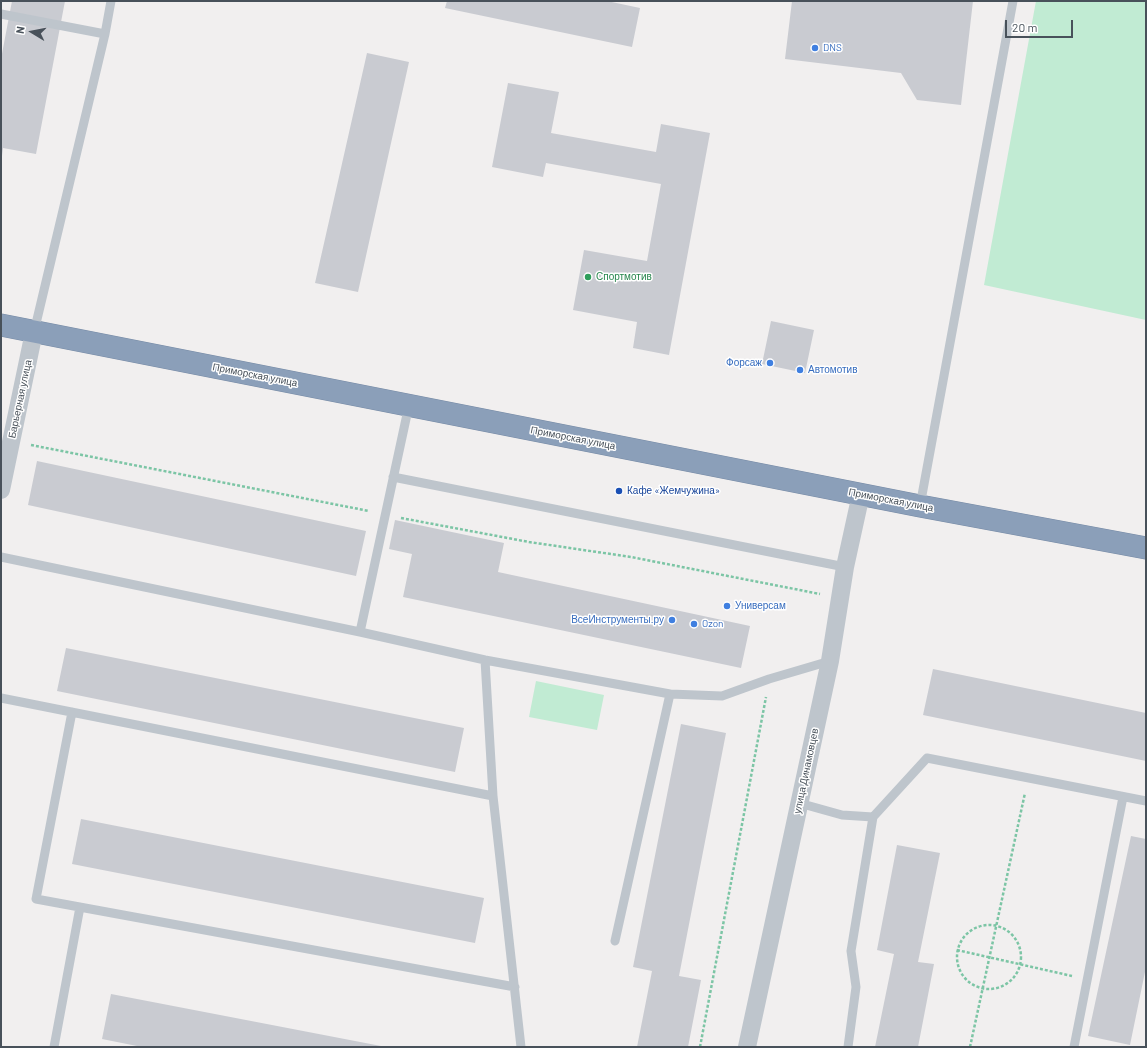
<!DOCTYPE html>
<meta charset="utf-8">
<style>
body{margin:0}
#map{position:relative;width:1147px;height:1048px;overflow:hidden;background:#f1efef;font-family:Barlow,sans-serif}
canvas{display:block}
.frame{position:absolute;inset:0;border:2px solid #48515a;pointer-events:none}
.north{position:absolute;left:12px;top:12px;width:40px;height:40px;-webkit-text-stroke:3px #fff;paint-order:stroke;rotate:280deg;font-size:11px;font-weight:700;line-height:16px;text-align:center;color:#48515a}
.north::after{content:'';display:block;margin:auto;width:14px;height:18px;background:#48515a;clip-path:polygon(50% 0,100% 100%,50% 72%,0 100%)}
.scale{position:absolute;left:1005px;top:20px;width:68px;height:18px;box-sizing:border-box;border:2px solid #48515a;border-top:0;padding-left:5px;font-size:12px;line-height:14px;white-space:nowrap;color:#48515a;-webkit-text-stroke:3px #fff;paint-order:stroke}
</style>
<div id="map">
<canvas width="1147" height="1048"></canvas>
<div class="frame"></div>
<div class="north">N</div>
<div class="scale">20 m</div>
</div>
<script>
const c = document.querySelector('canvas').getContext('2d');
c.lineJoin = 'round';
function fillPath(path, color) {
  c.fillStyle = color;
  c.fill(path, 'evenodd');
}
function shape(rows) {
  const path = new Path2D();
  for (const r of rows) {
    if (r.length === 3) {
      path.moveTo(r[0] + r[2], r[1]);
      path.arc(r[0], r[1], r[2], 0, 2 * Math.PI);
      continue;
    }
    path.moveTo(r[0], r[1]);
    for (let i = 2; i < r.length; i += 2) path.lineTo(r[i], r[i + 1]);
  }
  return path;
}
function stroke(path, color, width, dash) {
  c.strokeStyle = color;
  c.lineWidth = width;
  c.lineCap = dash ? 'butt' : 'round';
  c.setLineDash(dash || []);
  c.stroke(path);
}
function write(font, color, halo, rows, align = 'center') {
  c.font = font + ' Barlow,sans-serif';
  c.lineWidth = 3;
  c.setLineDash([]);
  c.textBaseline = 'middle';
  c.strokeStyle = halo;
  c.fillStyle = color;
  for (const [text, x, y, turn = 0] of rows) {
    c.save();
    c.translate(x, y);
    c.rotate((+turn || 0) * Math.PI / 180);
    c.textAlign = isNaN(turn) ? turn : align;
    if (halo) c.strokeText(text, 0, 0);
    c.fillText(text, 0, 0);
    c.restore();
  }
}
fillPath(shape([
 [1036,1,1146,1,1146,320,984,285],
 [536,681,604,695,597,730,529,717]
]), '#c1ebd3');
fillPath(shape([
 [12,1,65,1,36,154,3,148,2,156,1,59],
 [447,1,607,1,640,8,632,47,445,8],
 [792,1,973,1,961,105,917,100,901,73,785,59],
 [367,53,409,62,358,292,315,283],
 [508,83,559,92,551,133,656,152,661,124,710,133,669,355,633,348,637,322,573,310,584,250,647,261,661,184,546,163,543,177,492,167],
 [771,321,814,330,805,373,762,364],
 [37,461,366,531,356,576,28,505],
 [395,520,504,543,498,572,750,626,741,668,403,597,412,554,389,549],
 [66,648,464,728,455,772,57,691],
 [933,669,1146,713,1146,761,923,715],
 [681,724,726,733,679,976,701,980,688,1047,637,1047,652,971,633,967],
 [81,819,484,898,475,943,72,864],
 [1131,836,1146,839,1146,967,1130,1045,1088,1036],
 [897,845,940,853,918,962,934,964,918,1047,875,1047,894,954,877,950],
 [111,994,381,1046,381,1047,142,1047,102,1039]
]), '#c9cbd1');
const highway = shape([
 [1,325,920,506,1146,548]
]);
stroke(highway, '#768aa5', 23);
stroke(shape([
 [31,445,369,511],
 [401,518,529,542,631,557,820,594],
 [989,957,32],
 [957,950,1072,976],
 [700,1047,766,697],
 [970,1047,1025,793]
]), '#7cc5a5', 2.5, [3, 2]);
stroke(shape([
 [1,14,105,34,34,332],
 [105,34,111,1],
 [393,477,845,567],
 [920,506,1013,1],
 [1,557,360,632,485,660,670,694,722,696,769,679,830,661],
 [360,632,409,405],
 [485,660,493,796,521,1047],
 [1,698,493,796],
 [72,712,36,899,515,987],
 [799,803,842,815,873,817,927,758,1146,801],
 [615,941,670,694],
 [54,1047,80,907],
 [848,1047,856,987,851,951,873,817],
 [1074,1047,1123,797]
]), '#bec5cc', 9);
stroke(shape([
 [1,490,34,332],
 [747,1047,830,661,845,567,861,494]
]), '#bec5cc', 18);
stroke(highway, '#8b9fb9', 22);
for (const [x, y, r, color] of [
 [815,48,4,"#3f7fe0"],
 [588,277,4,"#2e9e5b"],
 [770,363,4,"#3f7fe0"],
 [800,370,4,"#3f7fe0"],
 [619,491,4,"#1a4fb4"],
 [727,606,4,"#3f7fe0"],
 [672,620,4,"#3f7fe0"],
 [694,624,4,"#3f7fe0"]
]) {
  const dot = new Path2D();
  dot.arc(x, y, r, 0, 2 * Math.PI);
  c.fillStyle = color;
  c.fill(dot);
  stroke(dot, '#fff', 1.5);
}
write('10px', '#366cbe', '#fff', [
 ["DNS",823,48],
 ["Форсаж",762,363,"right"],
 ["Автомотив",808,370],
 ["Универсам",735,606],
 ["ВсеИнструменты.ру",664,620,"right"],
 ["Ozon",702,624]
], 'left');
write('10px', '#27864d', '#fff', [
 ["Спортмотив",596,277]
], 'left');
write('10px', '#48515a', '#fff', [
 ["Приморская улица",255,375,11],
 ["Барьерная улица",20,399,-78],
 ["Приморская улица",573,438,11],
 ["Приморская улица",891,500,11],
 ["улица Динамовцев",806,771,-78]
]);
write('10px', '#164399', '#fff', [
 ["Кафе «Жемчужина»",627,491]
], 'left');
</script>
